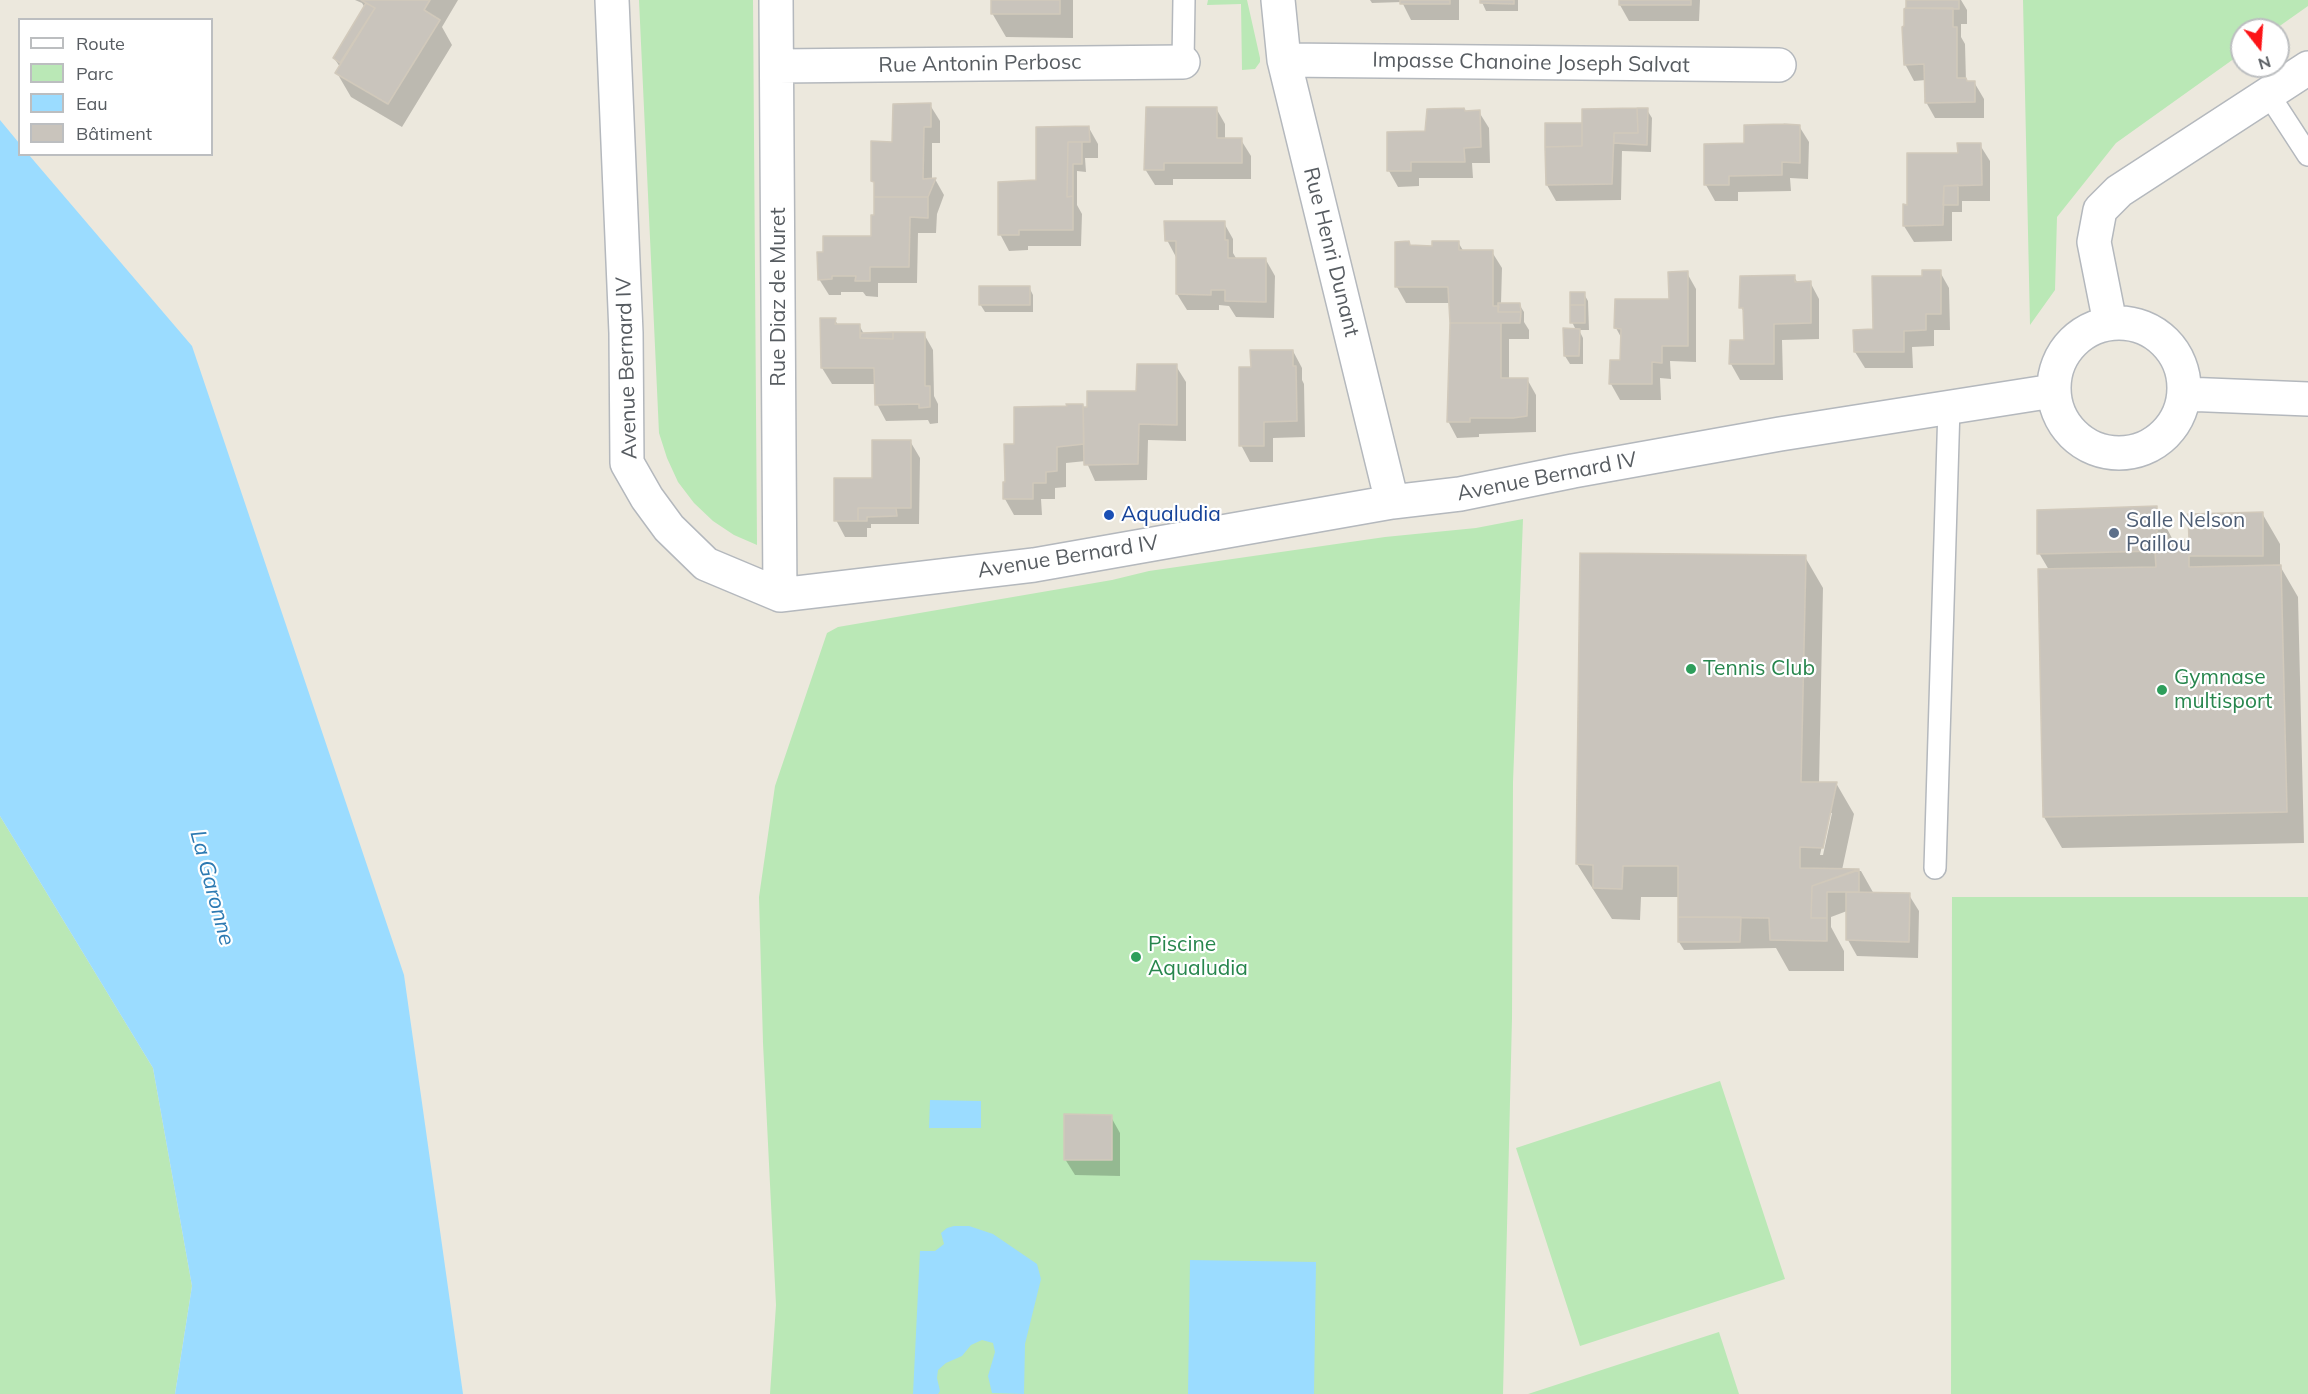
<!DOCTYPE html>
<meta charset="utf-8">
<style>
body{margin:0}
#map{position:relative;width:2308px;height:1394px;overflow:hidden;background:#ece8dd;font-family:Mulish,sans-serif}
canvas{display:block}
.legend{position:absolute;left:18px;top:18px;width:195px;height:138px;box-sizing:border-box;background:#fff;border:2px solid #bcbec0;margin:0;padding:8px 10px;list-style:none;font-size:18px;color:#575c61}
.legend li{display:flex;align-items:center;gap:12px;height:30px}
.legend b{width:30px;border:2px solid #bcbec0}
.north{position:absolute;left:2230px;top:18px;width:60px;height:60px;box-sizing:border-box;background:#fff;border:2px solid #bcbec0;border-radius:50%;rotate:163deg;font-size:16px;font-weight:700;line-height:24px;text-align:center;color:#575c61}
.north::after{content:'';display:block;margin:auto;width:21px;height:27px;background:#fc1417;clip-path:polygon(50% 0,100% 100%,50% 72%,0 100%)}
</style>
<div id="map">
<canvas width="2308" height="1394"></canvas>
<ul class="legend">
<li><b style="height:8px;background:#fff"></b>Route</li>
<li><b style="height:16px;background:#bae8b6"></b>Parc</li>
<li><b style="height:16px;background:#9bdcff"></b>Eau</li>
<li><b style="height:16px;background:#c9c4bc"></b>Bâtiment</li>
</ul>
<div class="north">N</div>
</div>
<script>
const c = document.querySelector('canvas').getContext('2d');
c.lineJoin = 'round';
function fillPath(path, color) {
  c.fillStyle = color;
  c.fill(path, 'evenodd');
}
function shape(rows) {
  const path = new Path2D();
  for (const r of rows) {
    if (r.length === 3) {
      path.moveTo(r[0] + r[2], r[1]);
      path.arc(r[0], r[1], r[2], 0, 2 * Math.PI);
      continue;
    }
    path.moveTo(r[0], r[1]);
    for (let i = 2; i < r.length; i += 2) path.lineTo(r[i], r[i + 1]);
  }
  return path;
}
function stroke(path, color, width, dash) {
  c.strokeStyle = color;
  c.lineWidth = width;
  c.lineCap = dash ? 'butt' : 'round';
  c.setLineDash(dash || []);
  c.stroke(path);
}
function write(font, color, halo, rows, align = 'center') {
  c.font = font + ' Mulish,sans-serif';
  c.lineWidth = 4.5;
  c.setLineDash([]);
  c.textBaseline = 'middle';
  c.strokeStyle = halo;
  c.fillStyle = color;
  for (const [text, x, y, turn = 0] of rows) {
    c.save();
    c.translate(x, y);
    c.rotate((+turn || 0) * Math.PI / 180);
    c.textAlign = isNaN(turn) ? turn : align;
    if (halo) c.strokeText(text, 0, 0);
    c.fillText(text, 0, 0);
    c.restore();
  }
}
fillPath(shape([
 [639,0,753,0,757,545,734,535,713,521,694,503,678,482,667,458,659,433],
 [1208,0,1247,0,1260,58,1260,62,1255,69,1242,70,1241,4,1207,5],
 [2023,0,2308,0,2308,6,2274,30,2242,30,2242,53,2116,143,2057,217,2055,290,2030,325],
 [1523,519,1513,782,1512,1018,1503,1394,770,1394,776,1305,763,1043,759,897,775,786,827,633,838,627,1112,580,1149,571,1385,537,1476,528],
 [0,816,153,1068,192,1286,175,1394,0,1394],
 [1952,897,2308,897,2308,1394,1951,1394],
 [1720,1081,1785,1279,1580,1346,1516,1148],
 [1719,1332,1739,1394,1528,1394,1620,1364]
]), '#bae8b6');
fillPath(shape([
 [0,120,19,143,20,154,29,155,192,346,404,975,463,1394,175,1394,192,1286,153,1068,0,816],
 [930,1100,981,1101,981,1128,929,1128],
 [954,1226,969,1226,993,1234,1037,1264,1041,1279,1025,1344,1024,1394,992,1393,988,1376,995,1352,993,1343,982,1340,971,1345,962,1356,946,1363,938,1370,937,1378,940,1391,938,1394,913,1394,920,1251,935,1251,944,1244,941,1233,947,1228],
 [1190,1260,1316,1262,1314,1394,1188,1394]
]), '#9bdcff');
fillPath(shape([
 [355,0,458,0,442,27,452,45,402,127,351,97,337,73,340,67,334,58,365,8,362,3],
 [992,0,1073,0,1073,38,1006,37,992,13],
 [1370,0,1459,0,1459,20,1411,20,1402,2,1372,3],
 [1481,0,1518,0,1518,11,1486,11],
 [1620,0,1700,0,1699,21,1629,21,1620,5],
 [1907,0,1961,0,1967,10,1967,24,1961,24,1961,37,1965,44,1966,81,1974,82,1984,99,1984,118,1935,118,1926,102,1926,80,1914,81,1905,64],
 [930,105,940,121,940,143,932,143,932,180,935,179,944,195,937,214,936,233,918,233,917,283,878,283,878,297,866,296,863,292,841,292,841,295,829,295,819,279,872,238,876,217,876,186,873,181,894,143],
 [1216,108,1225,124,1225,139,1241,140,1251,156,1251,179,1173,179,1173,185,1155,185,1145,169],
 [1647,110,1652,118,1651,152,1622,151,1621,200,1556,201,1547,185,1584,129],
 [1479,112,1489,128,1490,163,1472,163,1473,178,1419,178,1419,186,1398,187,1389,171,1427,132],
 [1799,126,1809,142,1808,179,1790,178,1791,191,1738,192,1738,201,1715,201,1706,185,1745,145],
 [1089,128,1098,144,1098,158,1085,158,1086,172,1077,171,1077,205,1082,214,1081,246,1028,246,1028,250,1009,251,1000,234],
 [1980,145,1990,161,1990,201,1962,201,1962,212,1952,212,1952,241,1914,242,1904,226,1904,206,1908,206,1959,155],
 [1224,223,1233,239,1233,253,1236,258,1266,260,1275,276,1274,318,1236,317,1229,306,1219,305,1219,310,1187,310,1177,294,1176,257,1167,240],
 [1458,242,1464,252,1492,252,1502,268,1501,304,1519,304,1524,312,1524,322,1529,330,1529,339,1509,339,1509,379,1527,379,1536,395,1536,432,1479,434,1479,437,1457,438,1448,421,1448,379,1451,379,1451,303,1406,303,1397,287,1411,247,1433,247],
 [1940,272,1949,288,1950,330,1934,330,1934,346,1912,347,1913,368,1865,368,1855,352,1855,331,1874,331,1923,277],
 [1687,273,1696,289,1696,362,1670,361,1671,379,1660,378,1661,400,1620,400,1611,384,1612,362,1622,361,1622,339,1616,328,1670,301],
 [1794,277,1798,283,1810,282,1819,299,1819,339,1782,340,1783,380,1740,380,1731,364,1745,341,1745,314,1741,307],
 [1029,287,1033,295,1033,312,985,312,980,304],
 [1584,294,1588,301,1589,330,1579,330,1583,338,1583,364,1570,364,1565,356,1576,330,1572,322],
 [835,320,838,325,859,325,864,334,924,334,933,350,934,396,938,404,938,423,930,424,928,420,886,421,877,404,876,384,832,384,822,368],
 [1293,351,1302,368,1302,380,1304,384,1305,437,1273,438,1273,462,1250,462,1241,445,1252,369],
 [1176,366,1186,382,1186,441,1148,440,1147,480,1095,481,1086,461,1066,463,1066,487,1055,488,1055,499,1041,499,1042,515,1014,515,1005,499,1005,483,1007,483,1016,445,1083,405,1084,409,1138,393],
 [910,441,920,458,919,524,871,524,871,528,867,528,867,537,845,537,836,520],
 [2156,508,2174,542,2190,541,2262,513,2280,544,2280,566,2298,597,2304,843,2062,848,2044,817,2049,570,2039,553],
 [1805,557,1823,588,1819,783,1836,783,1854,814,1842,870,1861,871,1874,894,1909,895,1919,911,1918,958,1857,956,1848,940,1847,911,1831,917,1831,927,1844,951,1844,971,1789,971,1776,948,1684,950,1679,942,1680,897,1641,897,1640,920,1612,919,1577,864],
 [1829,813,1832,813,1823,855,1820,855],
 [1111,1117,1120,1133,1120,1176,1075,1175,1065,1159]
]), '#0003');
const building = shape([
 [361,0,430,0,424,10,440,20,388,104,335,73,375,8,361,0],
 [991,0,1060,0,1060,14,991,14,991,0],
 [1400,0,1450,0,1450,4,1400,4,1400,0],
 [1480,0,1514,0,1514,4,1480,3,1480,0],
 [1619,0,1691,0,1691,5,1619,5,1619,0],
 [1906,0,1959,0,1959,9,1906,8,1906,0],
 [366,3,375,8,340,63,333,58,366,3],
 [1906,8,1953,8,1953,27,1957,27,1957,78,1966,78,1967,81,1975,81,1975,102,1925,103,1924,64,1904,65,1902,27,1904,26,1904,9,1906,8],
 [931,103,931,127,924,127,923,179,936,178,928,197,874,197,874,182,871,181,871,141,892,142,893,104,931,103],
 [1146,107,1217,107,1217,138,1242,138,1242,163,1164,163,1164,170,1144,170,1146,107],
 [1464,108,1465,111,1480,110,1481,147,1464,148,1465,162,1411,162,1411,171,1387,171,1387,132,1425,131,1427,109,1464,108],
 [1637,108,1638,133,1614,133,1612,184,1546,185,1545,147,1582,146,1582,109,1637,108],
 [1637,108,1648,108,1647,145,1614,143,1614,133,1638,133,1637,108],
 [1545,123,1582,123,1582,146,1545,147,1545,123],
 [1784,124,1800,125,1800,163,1782,162,1782,175,1729,176,1729,185,1704,185,1704,144,1744,143,1744,125,1784,124],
 [1089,126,1090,142,1068,142,1067,197,1073,196,1073,230,1019,230,1019,235,998,235,998,182,1036,180,1036,127,1089,126],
 [1068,142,1082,142,1082,164,1073,164,1073,196,1067,197,1068,142],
 [1957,143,1981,143,1982,185,1944,186,1943,225,1903,226,1903,204,1907,205,1907,153,1958,153,1957,143],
 [1958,185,1958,205,1943,205,1944,186,1958,185],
 [874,197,928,197,928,218,910,217,909,267,870,267,870,281,855,281,856,276,832,276,832,279,818,280,817,252,823,252,823,236,871,236,871,215,874,215,874,197],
 [1164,221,1225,221,1225,240,1228,240,1228,258,1266,258,1266,302,1225,301,1225,290,1211,290,1211,295,1176,294,1176,241,1165,241,1164,221],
 [1409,241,1410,245,1432,246,1432,241,1459,241,1459,250,1493,250,1493,306,1499,306,1498,312,1521,312,1520,323,1450,323,1448,287,1395,287,1395,242,1409,241],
 [1922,270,1941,270,1941,314,1926,314,1926,330,1904,331,1904,352,1854,352,1853,330,1873,329,1872,276,1922,276,1922,270],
 [1688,271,1688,346,1662,346,1662,363,1652,362,1652,384,1609,384,1610,360,1620,360,1621,329,1614,328,1615,299,1669,299,1668,272,1688,271],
 [1795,275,1795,282,1811,281,1811,323,1774,324,1774,364,1729,364,1730,340,1744,340,1743,308,1739,308,1740,276,1795,275],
 [979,286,1030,286,1030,305,979,305,979,286],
 [1570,292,1585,292,1585,305,1570,305,1570,292],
 [1498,303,1520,303,1521,312,1498,312,1498,303],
 [1570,305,1585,305,1585,323,1570,323,1570,305],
 [820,318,836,318,835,324,860,324,860,338,893,339,893,332,925,332,925,386,930,386,930,407,919,408,919,404,875,405,874,368,821,368,820,318],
 [1450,323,1501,323,1501,378,1528,378,1527,416,1513,418,1470,418,1470,422,1447,422,1450,323],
 [1563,328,1580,329,1579,356,1564,356,1563,328],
 [893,332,893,339,860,338,861,333,893,332],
 [1250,350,1293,350,1293,366,1296,366,1297,421,1264,422,1264,446,1239,446,1239,367,1251,367,1250,350],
 [1137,364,1177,364,1177,425,1139,424,1138,464,1084,465,1083,407,1087,407,1087,391,1136,391,1137,364],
 [1066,404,1083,404,1084,444,1057,447,1057,471,1046,472,1046,483,1033,483,1033,499,1003,499,1003,482,1005,482,1004,444,1014,444,1014,407,1067,406,1066,404],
 [872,440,911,440,911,508,858,508,858,521,834,521,834,478,872,478,872,440],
 [2157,506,2157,540,2189,540,2188,514,2263,512,2263,556,2189,556,2189,567,2281,565,2287,812,2043,817,2038,569,2156,567,2155,551,2037,554,2037,510,2157,506],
 [858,508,896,508,897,516,867,517,867,521,858,521,858,508],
 [1580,553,1806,555,1801,782,1837,782,1823,848,1800,847,1800,868,1859,869,1812,886,1811,918,1827,918,1827,941,1770,940,1769,918,1678,917,1678,866,1623,866,1622,889,1593,888,1593,865,1576,864,1580,553],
 [1859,870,1859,892,1827,892,1827,918,1811,918,1812,886,1859,870],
 [1846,892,1910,893,1909,942,1846,940,1846,892],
 [1678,917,1741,917,1740,942,1678,942,1678,917],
 [1064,1114,1112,1115,1112,1160,1064,1160,1064,1114]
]);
fillPath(building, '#c9c4bc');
stroke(building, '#d1c9bb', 1.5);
const lane = shape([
 [1183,62,1184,0],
 [2269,95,2308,155],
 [1935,868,1949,407]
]);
const street = shape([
 [612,0,626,333,627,463,647,498,669,528,706,564,780,595,1034,565,1392,502,1460,494,1573,471,1780,434,2053,391],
 [776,0,780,595],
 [1278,0,1284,60,1392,502],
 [1284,60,1779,65],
 [778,66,1183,62],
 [2110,323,2094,242,2100,210,2119,191,2308,68],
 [2119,388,65],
 [2184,394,2308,399]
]);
stroke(lane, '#b4b8bd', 24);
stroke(street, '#b4b8bd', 36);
stroke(lane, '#fff', 21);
stroke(street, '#fff', 33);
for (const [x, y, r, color] of [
 [1109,515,6,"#1a4fb4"],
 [2114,533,6,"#5c6f8a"],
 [1691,669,6,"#2e9e5b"],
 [2162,690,6,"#2e9e5b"],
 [1136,957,6,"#2e9e5b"]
]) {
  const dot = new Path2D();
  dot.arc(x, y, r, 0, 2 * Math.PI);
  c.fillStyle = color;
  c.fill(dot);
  stroke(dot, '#fff', 2);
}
write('21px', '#575c61', '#fff', [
 ["Impasse Chanoine Joseph Salvat",1531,63,1],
 ["Rue Antonin Perbosc",980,64,-1],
 ["Rue Henri Dunant",1331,252,76],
 ["Rue Diaz de Muret",779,297,-90],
 ["Avenue Bernard IV",627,368,-92],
 ["Avenue Bernard IV",1547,477,-11],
 ["Avenue Bernard IV",1068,557,-9]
]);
write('21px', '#164399', '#fff', [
 ["Aqualudia",1121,515]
], 'left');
write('21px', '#4e5e75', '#fff', [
 ["Salle Nelson",2126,521],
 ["Paillou",2126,545]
], 'left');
write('21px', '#27864d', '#fff', [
 ["Tennis Club",1703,669],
 ["Gymnase",2174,678],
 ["multisport",2174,702],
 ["Piscine",1148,945],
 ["Aqualudia",1148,969]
], 'left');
write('italic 22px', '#2d7ab2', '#fff', [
 ["La Garonne",212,888,75]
]);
</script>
